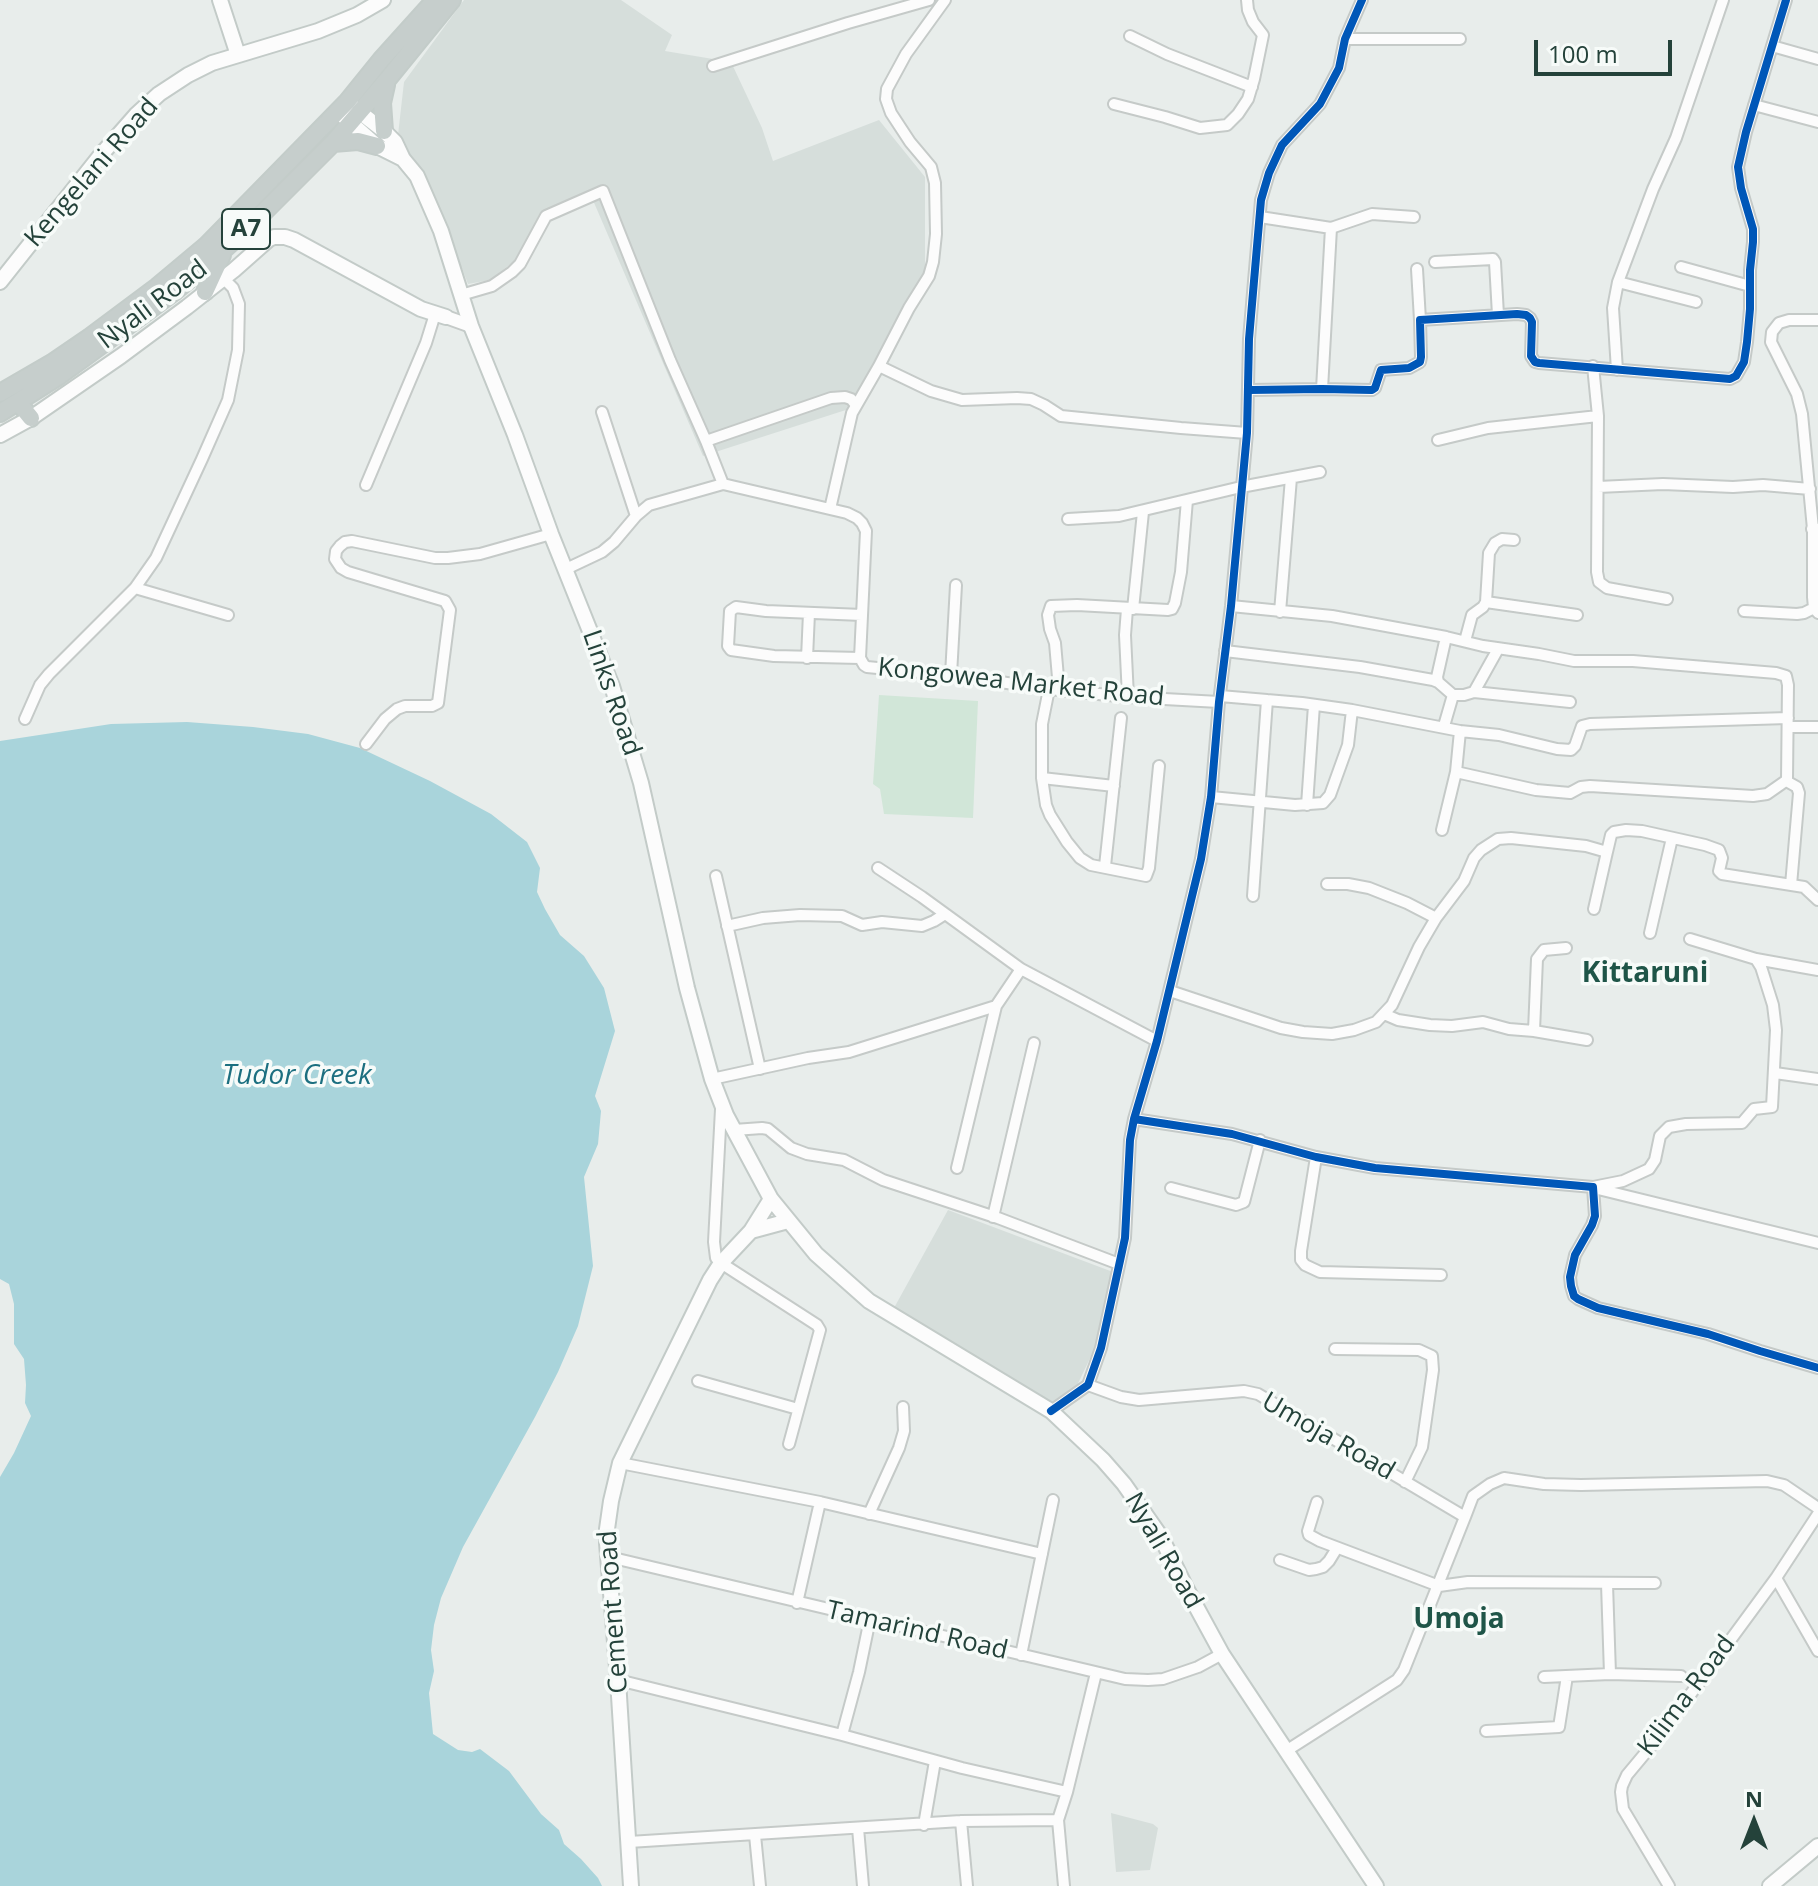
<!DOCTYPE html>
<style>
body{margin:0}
#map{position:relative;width:1818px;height:1886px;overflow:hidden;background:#e8edeb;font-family:"Open Sans",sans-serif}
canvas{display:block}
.north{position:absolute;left:1714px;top:1782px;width:80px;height:80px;-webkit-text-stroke:6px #f7fbf9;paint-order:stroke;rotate:0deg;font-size:22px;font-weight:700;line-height:32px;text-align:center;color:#24423a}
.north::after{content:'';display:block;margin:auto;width:28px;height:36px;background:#24423a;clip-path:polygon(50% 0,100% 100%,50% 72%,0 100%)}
.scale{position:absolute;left:1534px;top:40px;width:138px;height:36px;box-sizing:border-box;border:4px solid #24423a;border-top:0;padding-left:10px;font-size:24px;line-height:28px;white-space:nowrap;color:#24423a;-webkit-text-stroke:6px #f7fbf9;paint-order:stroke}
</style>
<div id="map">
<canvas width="1818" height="1886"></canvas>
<div class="north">N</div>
<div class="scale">100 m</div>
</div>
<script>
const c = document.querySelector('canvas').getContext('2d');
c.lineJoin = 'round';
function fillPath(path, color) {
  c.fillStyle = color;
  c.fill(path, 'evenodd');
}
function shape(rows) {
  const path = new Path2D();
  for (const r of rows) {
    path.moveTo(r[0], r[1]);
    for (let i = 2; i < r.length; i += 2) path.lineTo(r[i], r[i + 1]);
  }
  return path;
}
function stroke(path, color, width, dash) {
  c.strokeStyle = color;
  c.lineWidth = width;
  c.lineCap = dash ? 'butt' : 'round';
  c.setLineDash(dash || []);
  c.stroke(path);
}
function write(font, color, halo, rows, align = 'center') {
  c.font = font + ' "Open Sans",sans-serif';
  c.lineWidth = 7;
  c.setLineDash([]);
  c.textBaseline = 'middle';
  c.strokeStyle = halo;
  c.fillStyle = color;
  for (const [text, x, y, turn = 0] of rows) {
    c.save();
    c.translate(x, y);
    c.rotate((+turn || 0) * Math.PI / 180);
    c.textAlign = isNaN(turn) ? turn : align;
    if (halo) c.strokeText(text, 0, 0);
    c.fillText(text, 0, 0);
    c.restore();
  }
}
fillPath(shape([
 [464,0,621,0,672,35,665,51,731,62,762,128,773,161,879,120,925,177,925,283,852,408,703,456,589,191,539,215,517,259,490,280,468,284,433,194,398,135,404,82],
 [948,1210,1113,1272,1101,1335,1073,1394,1051,1402,894,1308],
 [1111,1813,1153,1824,1158,1828,1150,1870,1116,1872]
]), '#d6dedb');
fillPath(shape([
 [879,695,978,701,973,818,884,814,880,789,873,784]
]), '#d1e6d8');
fillPath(shape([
 [187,722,253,727,308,734,360,748,430,781,491,814,527,842,540,868,537,892,545,909,560,935,584,956,604,988,615,1031,595,1096,601,1111,598,1144,584,1177,593,1266,578,1326,558,1372,535,1417,463,1547,441,1598,434,1625,431,1650,434,1671,429,1693,433,1734,458,1750,472,1752,480,1749,509,1771,541,1814,559,1830,564,1844,581,1859,598,1878,602,1886,0,1886,0,1477,14,1453,31,1416,25,1403,26,1385,24,1359,14,1344,14,1304,9,1284,0,1279,0,741,111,724]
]), '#a9d4db');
const minor = shape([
 [1130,36,1167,54,1252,87],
 [1345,39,1460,39],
 [1772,46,1818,59],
 [713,66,848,23,929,0],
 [1114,104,1165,117,1200,128,1227,125,1238,114,1248,99,1254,79,1263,35,1253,22,1248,10,1247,0],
 [1754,105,1818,122],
 [1260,217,1331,228,1322,389],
 [1331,228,1372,214,1414,217],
 [1435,262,1493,259,1495,262,1498,315],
 [1681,267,1750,286],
 [1417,269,1420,320],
 [1618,282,1696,302],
 [461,295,492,286,512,272,520,264,546,216,603,191,670,360,706,441,723,484],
 [1818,320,1789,320,1779,323,1772,332,1771,342,1797,394,1802,414,1813,529,1813,597,1814,608,1818,613],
 [879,366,909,308,929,276,933,262,936,234,935,183,931,167,910,142,891,113,886,99,887,89,906,54,945,0],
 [1593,366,1598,416,1597,572,1599,582,1607,588,1667,599],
 [1617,370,1613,308,1618,282,1653,189,1676,138,1723,0],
 [1249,390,1322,389,1372,390,1375,388,1381,370,1409,368,1420,362,1421,357,1420,320,1517,314,1526,315,1530,318,1532,322,1531,356,1535,362,1539,363,1730,379,1736,376,1744,362,1747,342,1750,309,1750,270,1753,242,1753,229,1741,188,1738,167,1746,132,1786,0],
 [602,412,636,516],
 [1438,440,1488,428,1598,416],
 [706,441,831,398,845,397,851,399,856,405],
 [366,485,426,343,435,314],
 [1598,487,1663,484,1733,487,1763,485,1810,489],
 [830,509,852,413,879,366,931,391,962,400,1017,398,1031,399,1044,405,1061,416,1181,428,1247,433],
 [1068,519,1119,516,1241,487,1320,472],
 [566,569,602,552,614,542,636,516,649,505,723,484,847,513,857,518,862,523,866,531,860,658,864,665,867,667,951,675,1049,689,1128,697,1219,702],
 [135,588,228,615],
 [1486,602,1577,615],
 [1231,606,1332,616,1446,637,1483,646,1539,654,1574,661,1633,661,1776,673,1786,676,1788,685,1787,780,1788,782,1797,787,1799,793,1791,885],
 [1127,609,1125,635,1128,697],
 [1133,609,1143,512],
 [1744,611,1797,614,1804,613,1814,608],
 [1280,612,1291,478],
 [1465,641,1472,615,1483,607,1486,602,1489,553,1495,543,1502,539,1514,540],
 [1225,651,1360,667,1433,680,1438,682,1453,695,1464,695,1474,692,1570,702],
 [807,658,809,613],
 [860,658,774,656,731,650,728,646,730,611,736,607,766,611,862,615],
 [951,675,956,585],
 [1438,682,1437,677,1446,637],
 [1049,689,1042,724,1042,778,1114,786],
 [1059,689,1055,643,1050,629,1048,615,1051,606,1077,605,1168,610,1172,609,1175,603,1181,572,1187,500],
 [1474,692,1498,649],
 [1220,696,1302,703,1352,710,1460,731,1499,735,1557,749,1571,750,1575,746,1582,726,1590,724,1788,718],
 [25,719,40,685,49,674,135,588,156,558,202,459,228,400,238,350,239,304,233,288,223,278],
 [1444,726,1453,695],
 [1789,727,1818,727],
 [366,744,385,719,397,709,405,706,432,706,438,703,450,610,445,601,348,572,341,568,335,559,336,551,340,546,345,542,352,541,435,558,448,558,480,554,551,534],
 [1456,772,1536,790,1570,793,1581,787,1590,786,1753,796,1767,794,1787,780],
 [1042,778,1046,805,1050,815,1067,842,1080,858,1091,865,1146,876,1149,868,1159,766],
 [1211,797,1295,805,1323,803,1330,795,1348,745,1352,710],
 [1307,805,1314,705],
 [1442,830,1456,772,1460,731],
 [1607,852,1611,835,1614,832,1626,830,1642,831,1705,845,1719,850,1722,858,1719,871,1722,874,1804,887,1818,900],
 [1105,866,1121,718],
 [878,868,922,897,1021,969,1157,1041],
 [716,876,760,1069],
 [1327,884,1348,884,1369,888,1407,903,1436,918],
 [1253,896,1267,700],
 [727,926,763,918,800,915,842,916,862,925,882,922,922,926,934,921,945,914],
 [1650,933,1672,838],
 [1566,948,1544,950,1537,959,1534,1031,1587,1040],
 [1756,959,1818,970],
 [1170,991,1281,1028,1303,1032,1332,1034,1354,1030,1376,1022,1392,1005,1419,947,1436,918,1464,881,1474,858,1481,850,1498,839,1511,838,1586,846,1607,852,1594,909],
 [1384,1014,1398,1020,1430,1025,1452,1026,1483,1022,1509,1029,1534,1031],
 [1775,1073,1818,1079],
 [712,1079,808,1058,849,1052,996,1006,1021,969],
 [721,1109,714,1242,716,1258,721,1263,817,1325,820,1330,789,1444],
 [1134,1119,1232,1134,1316,1157,1375,1168,1593,1187,1595,1216,1592,1225,1575,1255,1570,1277,1571,1286,1574,1296,1578,1299,1598,1308,1708,1334,1760,1351,1818,1368],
 [734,1130,762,1128,768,1129,791,1148,807,1154,844,1160,883,1180,998,1218,1119,1264],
 [1316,1157,1301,1251,1301,1260,1305,1265,1320,1272,1441,1275],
 [957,1168,996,1006],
 [1593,1187,1623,1181,1649,1169,1655,1160,1660,1136,1669,1127,1686,1124,1742,1123,1754,1109,1772,1107,1776,1030,1773,1005,1761,967,1756,959,1690,939],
 [1171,1188,1236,1205,1244,1202,1260,1140],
 [1594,1188,1818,1243],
 [993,1217,1034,1043],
 [1335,1349,1419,1350,1432,1356,1433,1370,1422,1447,1405,1482],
 [698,1381,798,1409],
 [1088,1385,1121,1397,1139,1400,1244,1391,1258,1394,1465,1517,1404,1670,1397,1680,1286,1751],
 [1051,1411,1088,1385,1101,1348,1125,1238,1130,1140,1134,1119,1157,1041,1201,859,1211,797,1219,702,1231,606,1247,433,1249,339,1261,200,1269,173,1282,145,1320,104,1339,68,1345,39,1362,0],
 [620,1463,820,1502,1042,1554],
 [1317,1502,1308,1531,1309,1535,1320,1541,1439,1586,1468,1582,1655,1583],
 [869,1514,899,1448,904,1431,903,1407],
 [1465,1517,1473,1496,1490,1484,1504,1478,1544,1484,1581,1485,1767,1481,1784,1485,1818,1508],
 [609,1557,1125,1679,1148,1680,1163,1679,1198,1667,1222,1654],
 [1280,1560,1309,1570,1316,1569,1323,1567,1329,1561,1337,1548],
 [1776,1578,1818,1651],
 [1607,1584,1610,1674],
 [797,1603,820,1502],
 [1021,1655,1053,1500],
 [1544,1677,1610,1674,1681,1676],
 [618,1680,842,1735,962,1768,1067,1792],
 [1486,1731,1559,1727,1567,1676],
 [842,1735,859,1672,870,1619],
 [961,1821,967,1886],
 [924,1825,935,1761],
 [858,1828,863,1886],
 [755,1835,760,1886],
 [629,1842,961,1821,1058,1820],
 [1064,1886,1058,1820,1067,1792,1096,1673],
 [1669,1886,1623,1809,1621,1792,1622,1786,1627,1775,1662,1733,1776,1578,1818,1514]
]);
const tertiary = shape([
 [446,317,471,326],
 [1813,529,1818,530]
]);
const secondary = shape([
 [220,0,238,55],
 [352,106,384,131,395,142,403,159,417,176,441,231,471,326,515,435,551,534,612,686,641,783,687,988,712,1079,726,1115,771,1199,816,1254,869,1301,1051,1411,1103,1460,1124,1484,1161,1537,1185,1586,1222,1654,1376,1886],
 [342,115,377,146,403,159],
 [0,282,100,156,136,115,159,94,188,75,212,63,318,31,357,15,383,0],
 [0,435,31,418,121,356,187,307,234,270,269,239,274,237,285,237,294,240,421,309,446,317],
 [751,1231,788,1221],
 [631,1886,618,1680,607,1543,607,1529,611,1501,620,1463,710,1280,721,1263,751,1231,771,1199],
 [1770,1886,1818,1846]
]);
const trunk = shape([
 [384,131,382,103,386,85],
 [333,143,358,141,377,146],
 [205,292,222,255],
 [0,393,52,363,90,337,157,287,206,246,347,102,381,60,435,0],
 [18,402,31,418],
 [0,413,59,376,174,292,211,261,255,221,333,143,387,80,452,0]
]);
stroke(minor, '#c5cac8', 14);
stroke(tertiary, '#c5cac8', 16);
stroke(secondary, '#c3cbc8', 18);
stroke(trunk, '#c3ccc9', 20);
stroke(minor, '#fcfcfc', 10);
stroke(tertiary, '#fcfcfc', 12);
stroke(secondary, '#fcfcfc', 14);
stroke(trunk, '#c6cecc', 16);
stroke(shape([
 [1249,390,1322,389,1372,390,1375,388,1381,370,1409,368,1420,362,1421,357,1420,320,1517,314,1526,315,1530,318,1532,322,1531,356,1535,362,1539,363,1730,379,1736,376,1744,362,1747,342,1750,309,1750,270,1753,242,1753,229,1741,188,1738,167,1746,132,1786,0],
 [1134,1119,1232,1134,1316,1157,1375,1168,1593,1187,1595,1216,1592,1225,1575,1255,1570,1277,1571,1286,1574,1296,1578,1299,1598,1308,1708,1334,1760,1351,1818,1368],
 [1051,1411,1088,1385,1101,1348,1125,1238,1130,1140,1134,1119,1157,1041,1201,859,1211,797,1219,702,1231,606,1247,433,1249,339,1261,200,1269,173,1282,145,1320,104,1339,68,1345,39,1362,0]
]), '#0057b8', 8);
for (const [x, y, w] of [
 [246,229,48]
]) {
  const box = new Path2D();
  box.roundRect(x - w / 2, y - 20, w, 40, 6);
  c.fillStyle = '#f7fbf9';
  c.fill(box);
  stroke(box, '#24423a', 2);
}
write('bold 24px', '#24423a', null, [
 ["A7",246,229]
]);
write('26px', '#24423a', '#f7fbf9', [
 ["Kengelani Road",92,173,-49],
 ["Nyali Road",153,305,-37],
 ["Kongowea Market Road",1021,683,6],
 ["Links Road",611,693,71],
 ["Umoja Road",1328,1437,30],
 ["Nyali Road",1163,1551,60],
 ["Cement Road",614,1612,-94],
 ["Tamarind Road",917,1631,13],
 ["Kilima Road",1687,1696,-53]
]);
write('bold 28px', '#1f5548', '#f7fbf9', [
 ["Kittaruni",1645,974],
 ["Umoja",1459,1620]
]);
write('italic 28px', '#1c6f80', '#f7fbf9', [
 ["Tudor Creek",297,1076]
]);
</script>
